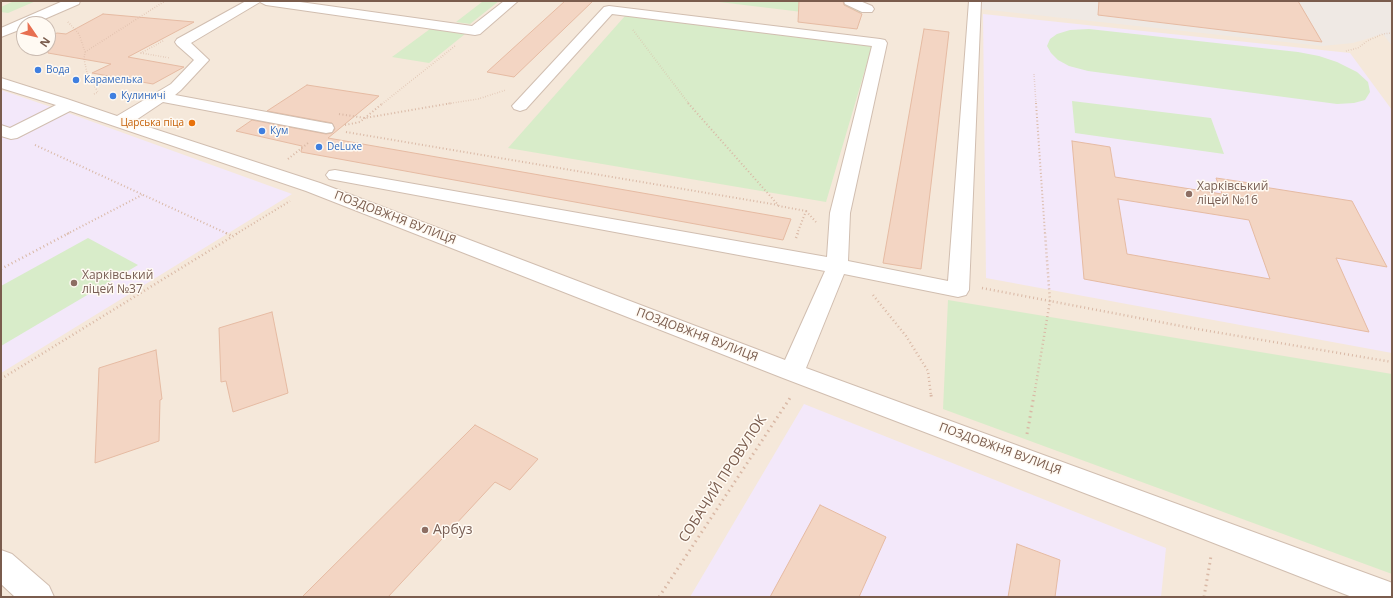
<!DOCTYPE html>
<meta charset="utf-8">
<style>
body{margin:0}
#map{position:relative;width:1393px;height:598px;overflow:hidden;background:#fdf6ec;font-family:"Open Sans",sans-serif}
canvas{display:block}
.frame{position:absolute;inset:0;border:2px solid #7a5c4d;pointer-events:none}
.north{position:absolute;left:16px;top:16px;width:40px;height:40px;box-sizing:border-box;background:#fffaf3;border:1px solid #cabbb1;border-radius:50%;rotate:124deg;font-size:11px;font-weight:700;line-height:16px;text-align:center;color:#7a5c4d}
.north::after{content:'';display:block;margin:auto;width:14px;height:18px;background:#e76f51;clip-path:polygon(50% 0,100% 100%,50% 72%,0 100%)}
</style>
<div id="map">
<canvas width="1393" height="598"></canvas>
<div class="frame"></div>
<div class="north">N</div>
</div>
<script>
const c = document.querySelector('canvas').getContext('2d');
c.lineJoin = 'round';
function fillPath(path, color) {
  c.fillStyle = color;
  c.fill(path, 'evenodd');
}
function shape(rows) {
  const path = new Path2D();
  for (const r of rows) {
    path.moveTo(r[0], r[1]);
    for (let i = 2; i < r.length; i += 2) path.lineTo(r[i], r[i + 1]);
  }
  return path;
}
function stroke(path, color, width, dash) {
  c.strokeStyle = color;
  c.lineWidth = width;
  c.lineCap = dash ? 'butt' : 'round';
  c.setLineDash(dash || []);
  c.stroke(path);
}
function write(font, color, halo, rows, align = 'center') {
  c.font = font + ' "Open Sans",sans-serif';
  c.lineWidth = 3;
  c.setLineDash([]);
  c.textBaseline = 'middle';
  c.strokeStyle = halo;
  c.fillStyle = color;
  for (const [text, x, y, turn = 0] of rows) {
    c.save();
    c.translate(x, y);
    c.rotate((+turn || 0) * Math.PI / 180);
    c.textAlign = isNaN(turn) ? turn : align;
    if (halo) c.strokeText(text, 0, 0);
    c.fillText(text, 0, 0);
    c.restore();
  }
}
fillPath(shape([
 [1,1,1392,1,1392,597,1,597],
 [24,24,48,24,48,48,24,48]
]), '#f5e8da');
fillPath(shape([
 [979,1,1392,1,1392,46,1383,34,1353,43,1322,46,980,9]
]), '#efe9e4');
fillPath(shape([
 [983,14,1350,53,1392,110,1392,353,986,278],
 [1,90,60,110,292,194,1,373],
 [804,404,1166,548,1161,597,690,597]
]), '#f3e8fa');
fillPath(shape([
 [14,1,36,1,8,13,1,12,1,7],
 [478,1,499,1,470,24,456,22,482,2],
 [711,1,862,1,860,19],
 [625,16,872,46,826,202,508,148],
 [430,29,465,34,429,63,392,57],
 [1089,29,1298,52,1319,56,1337,62,1357,72,1368,82,1370,92,1365,100,1354,103,1337,104,1088,71,1069,66,1058,60,1051,53,1047,46,1050,39,1057,34,1070,30],
 [1072,101,1211,118,1224,154,1075,133],
 [88,238,138,265,1,346,1,286],
 [948,300,1392,374,1392,574,943,409]
]), '#d8ecc9');
const building = shape([
 [565,1,593,1,514,77,487,72,565,1],
 [799,1,843,1,844,5,862,14,857,29,798,22,799,1],
 [1099,1,1298,1,1322,42,1098,15,1099,1],
 [103,14,194,22,128,57,184,67,153,84,92,73,111,64,48,53,48,37,57,33,66,34,103,14],
 [924,29,949,32,921,269,883,263,924,29],
 [307,85,379,96,328,138,791,219,783,240,301,152,302,146,236,131,252,120,326,134,332,133,335,129,332,123,267,111,307,85],
 [1072,141,1110,147,1115,177,1222,194,1216,178,1250,183,1251,185,1352,201,1387,267,1336,258,1369,332,1084,279,1072,141],
 [1118,199,1249,220,1270,279,1127,254,1118,199],
 [272,312,288,393,233,412,226,381,221,382,219,328,272,312],
 [156,350,162,399,160,400,159,441,95,463,99,368,156,350],
 [475,425,538,459,510,490,495,482,388,597,302,597,475,425],
 [820,505,886,537,859,597,770,597,820,505],
 [1017,544,1060,560,1055,597,1008,597,1017,544]
]);
fillPath(building, '#f3d5c3');
stroke(building, '#e6bba3', 1);
const minor = shape([
 [63,1,80,1,79,4,33,24,24,24,24,28,1,37,1,28,63,1],
 [246,1,293,1,472,26,504,1,518,1,480,34,475,35,266,5,260,2,191,43,209,60,181,90,175,95,326,123,332,124,334,128,332,132,326,133,163,102,133,122,320,183,785,360,825,271,335,180,329,179,326,175,329,171,335,170,827,257,830,213,872,46,612,14,526,109,520,111,514,109,512,106,604,7,609,6,880,39,885,40,887,43,850,213,848,261,948,281,969,1,981,1,969,290,966,295,958,297,844,274,806,368,1390,582,1392,583,1392,597,1352,597,1142,515,783,378,306,191,70,111,17,138,11,139,1,136,1,125,10,128,56,105,1,88,1,78,67,99,117,116,171,84,194,60,177,45,175,42,177,39,246,1],
 [844,1,860,1,872,6,874,9,872,12,862,12,845,4,844,1],
 [1,550,12,554,49,586,54,597,15,597,1,584,1,550]
]);
stroke(minor, '#d1beb0', 2);
stroke(shape([
 [68,22,79,34,85,52,84,59,87,73,98,92,94,94],
 [633,30,689,104],
 [163,41,141,53,170,58],
 [1346,51,1358,48,1367,41,1383,34,1392,33],
 [85,52,165,1],
 [1034,74,1036,104],
 [382,104,455,46],
 [446,104,478,99,506,90]
]), '#d9b8a5', 1.5, [0.5, 2]);
stroke(shape([
 [688,103,779,206,806,211,797,234],
 [1036,103,1045,234],
 [339,114,365,118,452,103],
 [345,125,360,122,383,103],
 [346,132,778,205],
 [35,145,228,234],
 [288,159,308,143],
 [806,211,816,222],
 [67,234,142,195],
 [236,234,290,201]
]), '#d9b8a5', 2, [1, 2.5]);
stroke(shape([
 [226,233,232,236],
 [796,238,798,233],
 [1,269,69,233],
 [982,288,1197,329,1392,362],
 [873,295,906,336,928,371,931,396],
 [1,379,238,233],
 [1034,396,1050,301,1045,233]
]), '#d9b8a5', 2.5, [1, 3]);
stroke(shape([
 [931,395,932,400],
 [1027,434,1034,395],
 [659,597,792,395],
 [1204,597,1211,556]
]), '#d9b8a5', 3, [1.5, 4]);
fillPath(minor, '#fff');
for (const [x, y, r, color] of [
 [38,70,4,"#3f7fe0"],
 [76,80,4,"#3f7fe0"],
 [113,96,4,"#3f7fe0"],
 [192,123,4,"#e8710a"],
 [262,131,4,"#3f7fe0"],
 [319,147,4,"#3f7fe0"],
 [1189,194,4,"#8d6e63"],
 [74,283,4,"#8d6e63"],
 [425,530,4,"#8d6e63"]
]) {
  const dot = new Path2D();
  dot.arc(x, y, r, 0, 2 * Math.PI);
  c.fillStyle = color;
  c.fill(dot);
  stroke(dot, '#fffaf3', 1.5);
}
write('10px', '#366cbe', '#fffaf3', [
 ["Вода",46,70],
 ["Карамелька",84,80],
 ["Кулиничі",121,96],
 ["Кум",270,131],
 ["DeLuxe",327,147]
], 'left');
write('10px', '#c56008', '#fffaf3', [
 ["Царська піца",184,123]
], 'right');
write('12px', '#785e54', '#fffaf3', [
 ["Харківський",1197,187],
 ["ліцей №16",1197,201],
 ["Харківський",82,276],
 ["ліцей №37",82,290]
], 'left');
write('12px', '#7a5c4d', '#fffaf3', [
 ["ПОЗДОВЖНЯ ВУЛИЦЯ",395,218,21],
 ["ПОЗДОВЖНЯ ВУЛИЦЯ",697,335,21],
 ["ПОЗДОВЖНЯ ВУЛИЦЯ",1000,449,20]
]);
write('14px', '#7a5c4d', '#fffaf3', [
 ["СОБАЧИЙ ПРОВУЛОК",723,479,-57]
]);
write('14px', '#785e54', '#fffaf3', [
 ["Арбуз",433,530]
], 'left');
</script>
